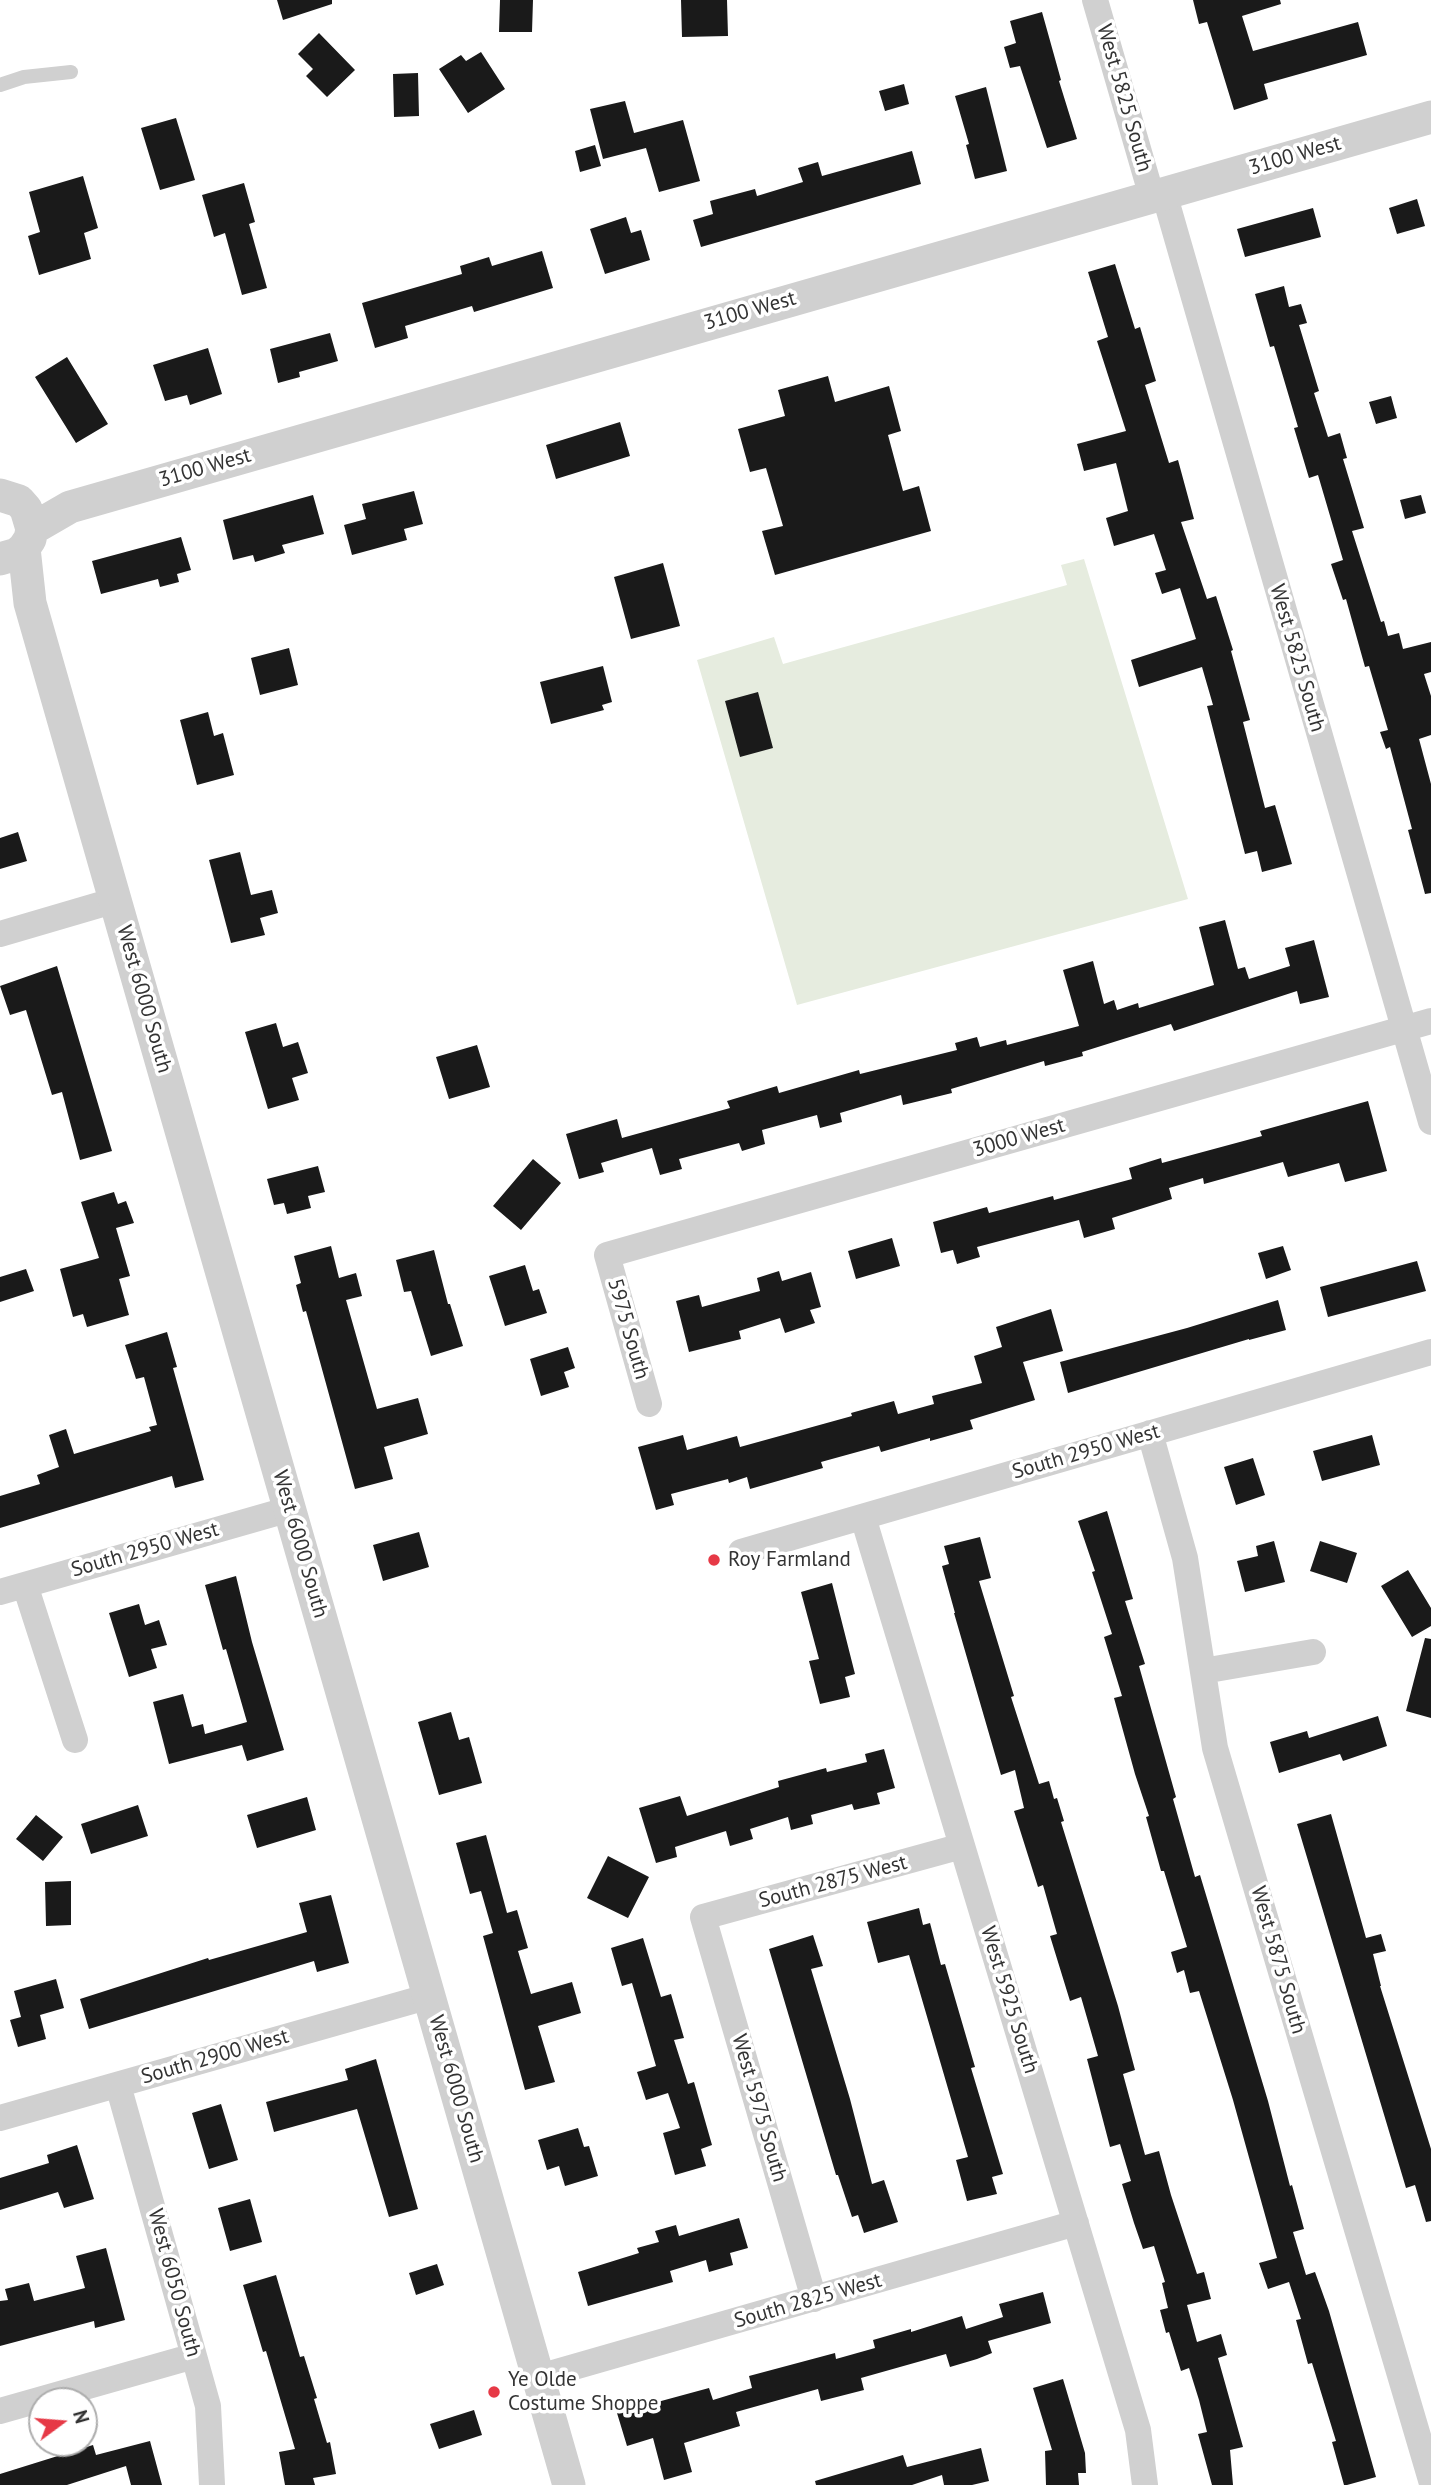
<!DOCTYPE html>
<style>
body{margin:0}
#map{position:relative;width:1431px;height:2485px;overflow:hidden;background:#fff;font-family:"PT Sans",sans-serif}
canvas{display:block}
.north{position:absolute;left:28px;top:2387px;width:70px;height:70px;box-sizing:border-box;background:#fff;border:2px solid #adadad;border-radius:50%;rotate:74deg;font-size:19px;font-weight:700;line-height:28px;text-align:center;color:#333}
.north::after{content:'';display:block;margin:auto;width:24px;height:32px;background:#e63946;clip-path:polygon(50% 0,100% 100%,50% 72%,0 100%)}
</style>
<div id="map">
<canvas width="1431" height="2485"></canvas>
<div class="north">N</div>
</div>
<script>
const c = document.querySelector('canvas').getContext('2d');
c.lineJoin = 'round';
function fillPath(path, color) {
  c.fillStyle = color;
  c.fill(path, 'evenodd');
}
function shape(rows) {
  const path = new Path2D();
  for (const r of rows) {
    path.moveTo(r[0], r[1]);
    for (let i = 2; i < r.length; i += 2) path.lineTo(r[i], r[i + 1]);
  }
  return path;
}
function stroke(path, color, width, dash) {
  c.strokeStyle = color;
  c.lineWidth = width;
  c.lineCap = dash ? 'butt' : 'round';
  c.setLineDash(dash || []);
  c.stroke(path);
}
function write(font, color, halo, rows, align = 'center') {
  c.font = font + ' "PT Sans",sans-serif';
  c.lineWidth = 7;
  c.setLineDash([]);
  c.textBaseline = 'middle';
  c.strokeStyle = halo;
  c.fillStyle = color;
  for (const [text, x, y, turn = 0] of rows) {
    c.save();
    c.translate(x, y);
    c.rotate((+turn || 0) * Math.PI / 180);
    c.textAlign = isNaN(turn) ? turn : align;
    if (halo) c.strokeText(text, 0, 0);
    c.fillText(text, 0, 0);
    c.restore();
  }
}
fillPath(shape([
 [1084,559,1188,899,797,1005,697,660,774,637,783,664,1067,585,1061,565]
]), '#e6ecdf');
fillPath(shape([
 [277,0,332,0,332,4,283,20],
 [500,0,533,0,532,32,499,32],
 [681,0,727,0,728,36,682,37],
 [1193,0,1280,0,1281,4,1242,16,1253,51,1358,22,1367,55,1264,84,1268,99,1234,110,1207,22,1199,24],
 [1042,12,1061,80,1059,81,1077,139,1047,148,1020,66,1010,68,1004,47,1016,43,1010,21],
 [319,33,355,70,327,97,306,76,313,69,298,54],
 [481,52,505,89,468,113,439,69,461,55,466,61],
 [418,73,419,116,394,117,393,74],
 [904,84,909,104,885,111,879,91],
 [986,87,1007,171,975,179,966,145,969,144,955,96],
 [625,101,634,133,683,120,700,181,659,192,646,148,603,159,590,109],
 [176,118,195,180,160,190,141,128],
 [595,145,601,166,580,172,575,151],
 [912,151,921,184,701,247,693,220,713,214,710,201,755,189,757,196,803,182,798,168,818,162,822,176],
 [83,176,98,228,84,233,91,259,39,275,28,236,40,232,29,192],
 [244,183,255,222,249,224,267,288,242,295,225,233,214,237,202,195],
 [1417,199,1425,226,1397,234,1389,208],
 [1313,208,1321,237,1245,257,1237,229],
 [626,217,631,233,641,230,650,260,605,274,590,229],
 [542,251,553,288,474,312,472,306,405,326,408,338,375,348,362,303,462,274,460,266,489,257,492,266],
 [1115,264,1135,329,1140,327,1156,381,1145,385,1169,463,1178,460,1194,519,1181,522,1207,599,1216,596,1233,650,1231,651,1250,720,1243,722,1265,808,1275,805,1292,864,1262,872,1257,851,1245,854,1207,706,1213,705,1202,667,1139,687,1131,660,1196,639,1180,588,1162,594,1155,573,1166,570,1154,534,1114,546,1106,518,1128,511,1116,463,1084,471,1077,444,1126,431,1097,341,1108,337,1088,272],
 [1284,286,1289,307,1301,304,1307,323,1299,325,1319,391,1314,393,1328,437,1340,433,1347,458,1343,459,1364,528,1352,531,1381,622,1384,621,1388,636,1399,633,1403,649,1431,642,1431,672,1424,674,1431,696,1431,735,1419,739,1431,784,1431,893,1425,894,1408,830,1412,829,1390,747,1386,749,1380,732,1388,730,1369,666,1365,667,1346,599,1343,600,1331,564,1343,560,1318,475,1309,478,1294,428,1298,427,1274,346,1270,347,1255,294],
 [330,333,338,361,299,372,300,377,278,383,270,349],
 [208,348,222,394,190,405,187,395,165,401,153,365],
 [67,357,108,424,76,443,35,377],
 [828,376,835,402,889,386,901,431,888,435,903,491,919,486,931,531,775,575,762,531,783,526,766,468,750,472,738,429,785,416,778,390],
 [1391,396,1397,418,1376,424,1369,402],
 [620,422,630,456,556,479,546,445],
 [414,491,423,524,404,529,407,540,352,555,344,525,366,519,362,504],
 [313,495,324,534,282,545,285,553,255,562,253,555,233,560,223,520],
 [1421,495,1426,513,1405,519,1400,500],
 [181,537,191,570,177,574,179,582,160,587,158,579,101,594,92,561],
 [663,563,680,626,631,639,614,577],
 [289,648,298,685,260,695,251,658],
 [603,666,612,702,602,705,604,710,551,724,540,682],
 [758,692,773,748,740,757,725,701],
 [208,712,214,736,223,733,234,775,197,785,180,720],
 [18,832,27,861,0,869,0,838],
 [240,852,251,895,272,890,278,913,260,918,265,935,231,943,209,860],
 [1225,920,1238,969,1245,967,1249,979,1290,966,1285,948,1314,940,1329,997,1300,1004,1297,991,1174,1031,1171,1024,1082,1052,1083,1056,1045,1066,1044,1061,951,1089,952,1093,903,1105,901,1095,840,1113,842,1122,820,1128,817,1115,762,1130,765,1144,742,1151,739,1143,679,1159,682,1169,660,1175,652,1148,601,1163,604,1172,579,1179,566,1134,617,1119,622,1138,730,1108,727,1101,777,1086,779,1093,859,1070,860,1074,957,1050,955,1043,977,1037,980,1047,1006,1040,1007,1045,1079,1026,1063,970,1093,961,1104,1004,1114,1000,1117,1010,1138,1003,1139,1008,1214,985,1199,927],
 [57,966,112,1151,80,1160,62,1092,52,1095,26,1010,10,1015,0,986],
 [276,1023,283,1047,298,1042,308,1073,292,1078,299,1100,268,1109,245,1032],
 [477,1045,490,1087,449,1099,436,1057],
 [1368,1101,1387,1171,1345,1182,1339,1163,1288,1177,1283,1162,1204,1184,1203,1178,1169,1188,1172,1199,1112,1218,1115,1229,1084,1238,1079,1220,977,1247,980,1257,957,1264,953,1250,941,1253,933,1222,987,1207,989,1213,1053,1196,1054,1200,1132,1179,1129,1168,1161,1158,1162,1163,1262,1136,1260,1131],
 [533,1159,561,1183,521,1230,493,1206],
 [318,1166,325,1192,308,1196,311,1208,287,1214,284,1203,274,1205,267,1179],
 [114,1192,118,1204,126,1201,134,1223,116,1228,130,1276,119,1279,129,1315,87,1327,83,1314,73,1317,60,1269,99,1258,81,1202],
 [892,1238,900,1266,856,1279,848,1251],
 [331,1246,339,1278,356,1273,362,1296,346,1300,377,1409,418,1398,428,1434,384,1447,393,1479,355,1489,306,1311,303,1312,296,1285,301,1283,294,1256],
 [1283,1246,1291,1270,1266,1279,1258,1253],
 [434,1250,448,1304,450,1304,463,1346,431,1356,411,1291,404,1292,396,1260],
 [1417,1261,1426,1291,1328,1317,1320,1287],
 [525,1265,533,1291,539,1289,547,1313,505,1326,489,1276],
 [26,1269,34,1291,0,1302,0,1277],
 [779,1271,782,1281,811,1272,821,1307,810,1310,815,1323,785,1333,780,1318,739,1331,741,1339,689,1352,676,1301,699,1295,702,1307,760,1291,757,1278],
 [1278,1300,1286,1330,1249,1340,1249,1339,1068,1393,1060,1362,1187,1328],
 [1051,1309,1063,1351,1023,1362,1035,1400,970,1420,973,1429,930,1441,930,1438,881,1452,879,1446,821,1462,823,1468,750,1489,747,1477,729,1483,728,1479,671,1494,674,1505,656,1510,638,1447,683,1435,687,1450,737,1436,740,1447,852,1416,851,1413,894,1401,898,1414,934,1404,932,1396,982,1383,974,1356,1002,1347,996,1327],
 [167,1332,177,1367,173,1368,204,1480,175,1488,172,1476,0,1528,0,1496,40,1484,37,1475,59,1467,49,1435,66,1429,74,1454,151,1431,149,1427,157,1425,144,1377,136,1379,125,1345],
 [568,1347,575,1368,564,1372,569,1387,541,1396,530,1359],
 [1372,1435,1380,1465,1322,1481,1313,1451],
 [1253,1458,1265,1495,1236,1505,1224,1467],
 [1107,1511,1133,1599,1125,1601,1145,1664,1139,1666,1176,1797,1173,1799,1195,1877,1200,1875,1268,2101,1290,2186,1292,2185,1304,2229,1293,2232,1306,2275,1315,2272,1329,2311,1376,2477,1347,2485,1344,2485,1332,2442,1336,2441,1312,2363,1308,2364,1296,2320,1301,2319,1289,2282,1268,2289,1259,2263,1277,2258,1233,2100,1199,1991,1190,1993,1184,1970,1177,1973,1171,1952,1187,1947,1164,1871,1161,1871,1146,1817,1149,1816,1135,1774,1114,1698,1122,1696,1104,1637,1112,1634,1092,1572,1095,1571,1078,1521],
 [419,1532,429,1567,383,1581,373,1545],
 [980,1537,991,1578,979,1581,1014,1696,1011,1697,1039,1784,1049,1781,1054,1799,1057,1798,1064,1821,1061,1822,1118,2006,1135,2070,1123,2074,1145,2155,1159,2151,1171,2195,1197,2274,1204,2272,1211,2299,1187,2305,1197,2342,1221,2334,1227,2355,1218,2358,1243,2447,1230,2450,1233,2485,1212,2485,1198,2434,1207,2432,1199,2400,1189,2368,1181,2371,1169,2332,1166,2333,1160,2310,1168,2308,1162,2283,1165,2282,1154,2246,1143,2249,1134,2223,1122,2184,1131,2181,1120,2144,1110,2147,1087,2059,1098,2056,1081,1997,1070,2001,1050,1936,1057,1934,1043,1885,1038,1887,1014,1811,1024,1808,1015,1770,1001,1775,954,1613,955,1613,942,1566,949,1564,944,1546],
 [1274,1541,1285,1582,1245,1592,1237,1561,1258,1556,1256,1546],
 [1320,1541,1357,1553,1347,1583,1310,1571],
 [1408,1570,1431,1608,1431,1626,1412,1637,1381,1586],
 [236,1576,252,1642,284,1750,247,1761,242,1745,169,1764,153,1702,183,1694,192,1727,203,1724,205,1734,247,1722,226,1649,223,1650,205,1585],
 [832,1583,855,1674,845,1677,850,1697,820,1704,809,1661,819,1659,801,1592],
 [139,1604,145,1625,159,1620,167,1645,151,1649,157,1668,129,1677,109,1613],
 [1425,1638,1431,1639,1431,1718,1406,1711],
 [451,1712,459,1740,469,1737,482,1783,439,1795,418,1722],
 [1378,1716,1387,1746,1343,1761,1340,1754,1279,1773,1270,1742,1307,1731,1309,1738],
 [884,1749,895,1788,877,1793,880,1804,854,1810,852,1804,811,1815,813,1824,791,1830,788,1817,750,1829,753,1839,730,1846,726,1831,675,1847,677,1857,656,1863,639,1808,680,1796,687,1816,779,1787,778,1781,826,1768,827,1772,867,1762,865,1754],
 [307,1797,316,1830,257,1848,247,1815],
 [138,1805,148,1836,91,1854,81,1824],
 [1331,1814,1366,1938,1381,1934,1386,1951,1373,1954,1381,1986,1380,1986,1431,2149,1431,2221,1426,2222,1415,2185,1406,2188,1297,1824],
 [36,1815,63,1837,43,1861,16,1839],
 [486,1835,507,1913,517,1910,528,1948,518,1951,531,1994,572,1982,581,2013,538,2026,555,2082,525,2090,483,1936,493,1933,481,1891,470,1894,456,1843],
 [608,1856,649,1877,628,1918,587,1898],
 [71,1881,71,1925,46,1926,45,1882],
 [331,1895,349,1963,317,1972,314,1961,89,2029,80,1999,208,1958,209,1960,307,1932,299,1903],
 [919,1908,923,1925,930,1923,941,1965,945,1964,975,2067,971,2068,1003,2174,992,2177,997,2194,967,2201,956,2160,968,2157,909,1955,878,1963,867,1922],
 [813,1935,823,1966,811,1969,850,2099,872,2184,884,2180,898,2222,864,2233,858,2215,852,2217,838,2175,836,2175,769,1949],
 [643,1938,661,1997,671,1994,684,2038,674,2040,688,2084,694,2082,712,2145,701,2149,706,2166,675,2175,663,2133,680,2128,668,2093,646,2100,637,2072,656,2066,632,1983,622,1986,611,1948],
 [56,1979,64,2008,40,2015,46,2039,18,2047,10,2020,21,2017,14,1991],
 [376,2059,418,2209,389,2217,357,2109,274,2132,266,2102,348,2080,345,2069],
 [221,2104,238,2160,209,2169,192,2113],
 [578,2128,584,2147,589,2146,598,2176,565,2186,559,2166,547,2170,538,2140],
 [77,2145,94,2199,64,2208,58,2192,0,2210,0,2178,49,2163,47,2155],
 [250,2199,262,2242,230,2251,218,2208],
 [739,2218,748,2248,730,2253,733,2265,709,2272,706,2260,670,2271,673,2282,588,2306,578,2272,639,2253,637,2248,659,2242,655,2231,676,2225,679,2236],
 [106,2248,125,2320,95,2328,94,2321,0,2346,0,2301,8,2300,5,2289,29,2283,34,2301,85,2288,76,2256],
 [437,2264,444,2285,416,2295,409,2273],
 [276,2275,300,2357,304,2356,317,2398,314,2399,327,2443,330,2442,336,2474,313,2478,315,2485,285,2485,279,2452,295,2449,266,2351,263,2352,243,2285],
 [1043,2292,1051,2323,988,2341,992,2353,977,2359,950,2367,946,2354,861,2378,864,2390,821,2401,818,2389,736,2412,740,2426,684,2443,692,2472,664,2480,653,2438,627,2446,617,2413,709,2388,713,2400,752,2388,749,2376,835,2353,836,2359,875,2348,873,2340,911,2329,911,2332,962,2316,966,2329,1003,2317,999,2304],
 [1063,2379,1085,2453,1086,2473,1078,2473,1079,2485,1046,2485,1045,2451,1052,2450,1033,2388],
 [474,2410,482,2435,439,2449,430,2424],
 [150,2441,162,2485,131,2485,126,2466,67,2485,0,2485,0,2474,93,2445,96,2455],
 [981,2448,989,2481,972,2485,944,2485,942,2475,912,2485,816,2485,815,2481,903,2455,907,2467]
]), '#1a1a1a');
stroke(shape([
 [0,85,24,77,71,72]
]), '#d0d0d0', 14);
stroke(shape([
 [1095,0,1152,197],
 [1164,193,1431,1122],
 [0,934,116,900],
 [649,1404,607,1255,1431,1021],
 [1150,1433,1185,1558,1215,1748,1431,2480],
 [863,1517,1138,2430,1145,2485],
 [741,1552,1431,1352],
 [25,1585,75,1740],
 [0,1592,290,1509],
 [1203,1671,1313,1652],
 [118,2085,208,2406,212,2485],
 [0,2118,430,1996],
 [814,2299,703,1917,962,1846],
 [539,2377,1076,2223],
 [0,2411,194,2356]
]), '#d0d0d0', 26);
stroke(shape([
 [0,495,19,501,26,509,32,529,30,539,24,548,17,554,0,559],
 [32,529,70,507,1431,117],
 [24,548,30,603,569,2485]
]), '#d0d0d0', 33);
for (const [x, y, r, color] of [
 [714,1560,7,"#e63946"],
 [494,2392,7,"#e63946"]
]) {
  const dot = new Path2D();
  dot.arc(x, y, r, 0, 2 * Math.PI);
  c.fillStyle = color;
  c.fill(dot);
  stroke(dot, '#fff', 2.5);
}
write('21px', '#333', '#fff', [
 ["West 5825 South",1124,98,74],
 ["3100 West",1295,156,-16],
 ["3100 West",750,311,-16],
 ["3100 West",205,468,-16],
 ["West 5825 South",1297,658,74],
 ["West 6000 South",144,999,74],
 ["3000 West",1019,1138,-16],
 ["5975 South",628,1329,74],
 ["South 2950 West",1086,1452,-16],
 ["West 6000 South",300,1544,74],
 ["South 2950 West",145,1550,-16],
 ["South 2875 West",833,1882,-15],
 ["West 5875 South",1278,1960,74],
 ["West 5925 South",1009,2000,73],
 ["South 2900 West",215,2057,-16],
 ["West 6000 South",456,2089,74],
 ["West 5975 South",759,2108,74],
 ["West 6050 South",174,2283,75],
 ["South 2825 West",808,2301,-16]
]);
write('21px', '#333', '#fff', [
 ["Roy Farmland",728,1560],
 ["Ye Olde",508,2380],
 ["Costume Shoppe",508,2404]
], 'left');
</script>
